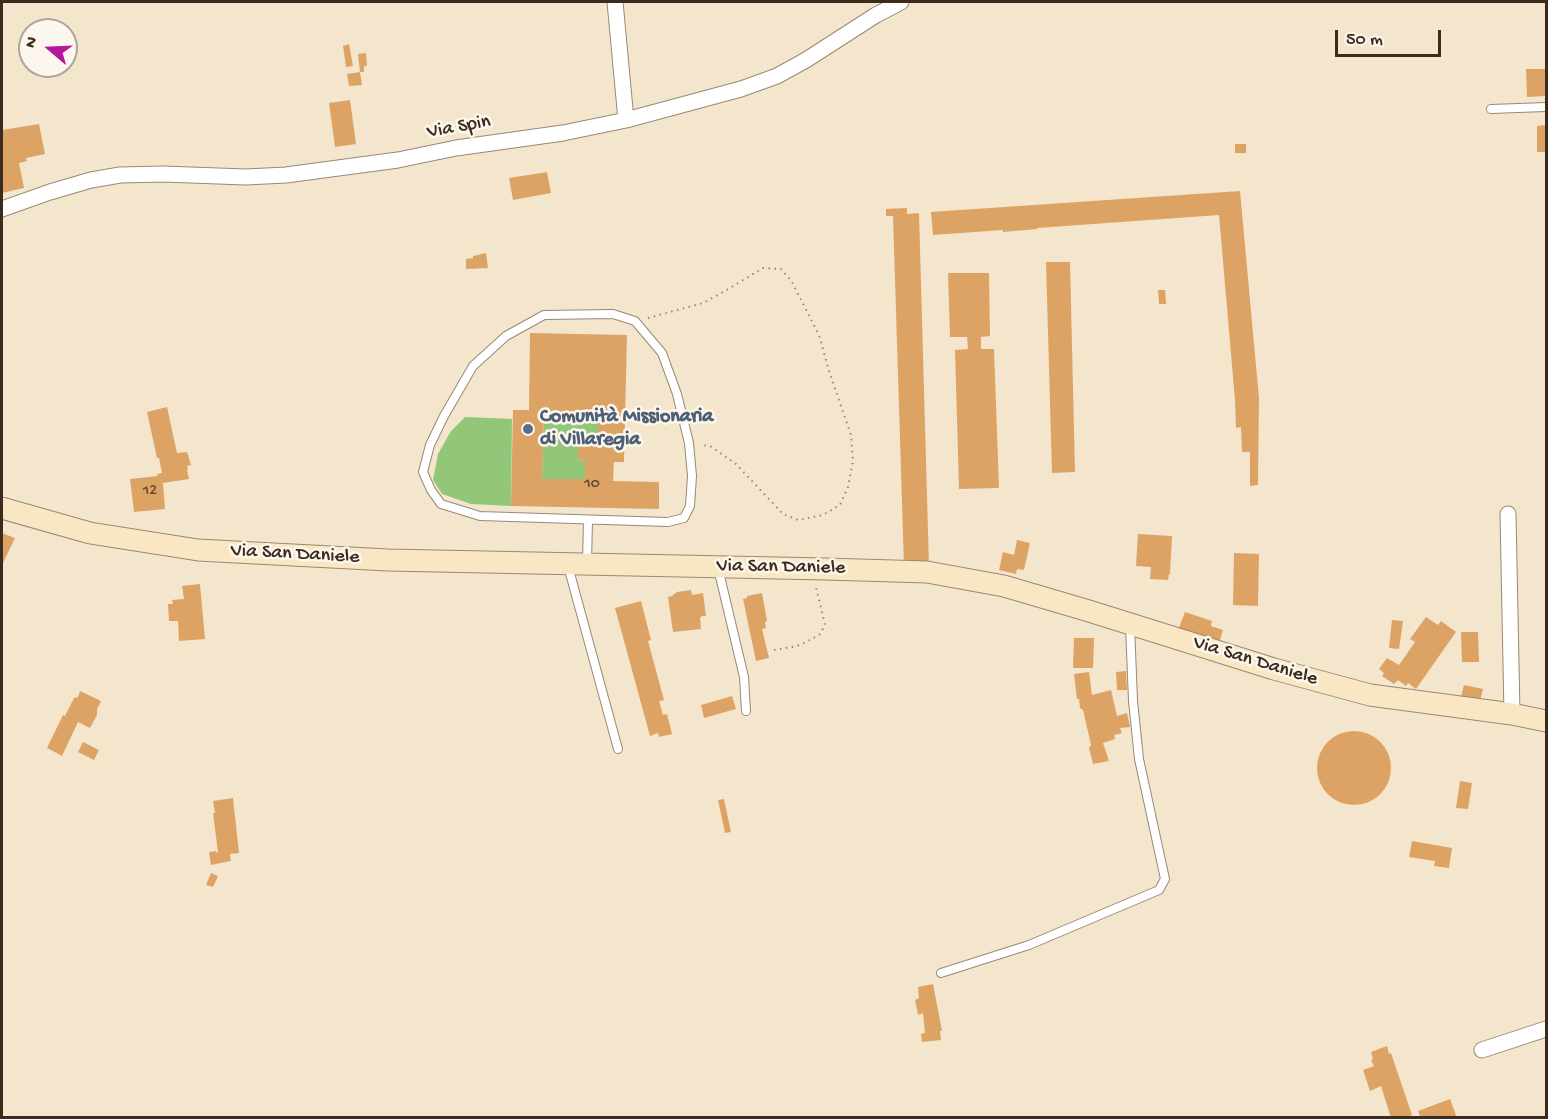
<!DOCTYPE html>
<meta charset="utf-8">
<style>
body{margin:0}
#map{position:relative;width:1548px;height:1119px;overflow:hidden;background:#f4e6cd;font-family:"Gochi Hand",sans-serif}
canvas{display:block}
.frame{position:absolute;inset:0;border:3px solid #3b2a1e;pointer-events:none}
.north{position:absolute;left:18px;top:18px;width:60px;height:60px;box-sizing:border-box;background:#fbf7ec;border:2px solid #aea59a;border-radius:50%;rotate:289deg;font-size:16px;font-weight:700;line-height:24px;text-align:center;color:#3b2a1e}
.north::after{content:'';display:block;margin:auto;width:21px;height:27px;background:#b5179e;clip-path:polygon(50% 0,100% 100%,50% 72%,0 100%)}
.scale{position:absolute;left:1335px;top:30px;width:106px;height:27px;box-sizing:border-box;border:3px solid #3b2a1e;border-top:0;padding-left:8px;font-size:18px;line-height:21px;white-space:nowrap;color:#3b2a1e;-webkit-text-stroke:4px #fbf7ec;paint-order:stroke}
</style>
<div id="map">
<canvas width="1548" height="1119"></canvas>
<div class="frame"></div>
<div class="north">N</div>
<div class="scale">50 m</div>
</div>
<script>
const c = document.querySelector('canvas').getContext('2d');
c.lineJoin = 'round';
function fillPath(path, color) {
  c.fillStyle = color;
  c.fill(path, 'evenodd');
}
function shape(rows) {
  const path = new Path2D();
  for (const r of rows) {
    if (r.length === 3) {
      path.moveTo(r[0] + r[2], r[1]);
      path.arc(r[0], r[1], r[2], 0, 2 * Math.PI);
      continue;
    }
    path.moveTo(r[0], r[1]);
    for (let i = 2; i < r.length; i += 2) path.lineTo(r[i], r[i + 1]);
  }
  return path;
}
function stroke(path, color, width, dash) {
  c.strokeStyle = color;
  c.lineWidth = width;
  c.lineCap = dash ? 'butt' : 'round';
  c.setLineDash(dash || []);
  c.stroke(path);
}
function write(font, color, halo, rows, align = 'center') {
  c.font = font + ' "Gochi Hand",sans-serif';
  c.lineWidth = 5;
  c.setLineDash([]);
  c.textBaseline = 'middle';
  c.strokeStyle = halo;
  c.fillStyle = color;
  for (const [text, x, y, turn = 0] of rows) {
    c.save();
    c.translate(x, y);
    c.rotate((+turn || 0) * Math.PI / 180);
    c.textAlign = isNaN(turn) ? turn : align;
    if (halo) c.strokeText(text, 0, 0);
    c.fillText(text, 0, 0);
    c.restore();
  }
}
fillPath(shape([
 [465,417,512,419,511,506,471,504,442,494,433,480,438,454,451,431],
 [544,417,598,418,598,439,578,439,578,460,585,461,585,479,542,479]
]), '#92c678');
fillPath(shape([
 [349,44,353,66,346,67,343,46],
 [366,53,367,66,364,66,364,72,360,72,358,54],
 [1526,69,1546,69,1546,96,1527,97],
 [360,72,362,85,349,86,347,74],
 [350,100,356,144,335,147,329,103],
 [39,124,45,154,26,158,27,161,19,163,24,188,2,193,2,170,3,170,2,161,2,130],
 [1546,125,1546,152,1537,152,1537,126],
 [1235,144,1246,144,1246,153,1235,153],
 [547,172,551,193,513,200,509,178],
 [1240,191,1259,398,1258,485,1250,486,1250,452,1242,452,1241,427,1236,428,1235,400,1219,215,1037,228,1038,229,1003,232,1003,230,933,235,931,212],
 [907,208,907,214,919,213,929,567,904,566,893,216,886,216,886,209],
 [486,253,488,268,466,269,466,259,473,258,473,256],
 [1046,262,1070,262,1075,472,1052,473],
 [948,273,989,273,990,336,981,337,981,349,994,349,999,488,959,489,955,350,968,349,967,337,950,337],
 [1158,290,1165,290,1166,304,1159,304],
 [530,333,627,335,624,462,614,462,613,481,659,482,659,509,511,506,513,410,529,410],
 [544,417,598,418,598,439,578,439,578,460,585,461,585,479,542,479],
 [167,407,177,453,187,452,191,465,187,466,188,469,187,470,189,479,163,483,165,509,134,512,130,479,158,476,157,474,162,473,159,458,157,458,147,412],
 [2,533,15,538,2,565],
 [1138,534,1172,536,1170,574,1169,574,1168,580,1150,579,1151,567,1136,566],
 [1017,540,1030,543,1024,570,1017,569,1016,574,999,570,1003,552,1014,555],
 [1234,553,1259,554,1258,606,1233,605],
 [200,584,205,639,179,641,178,621,169,621,168,604,173,604,172,600,184,599,182,586],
 [691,590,692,595,703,593,706,616,702,616,700,618,701,629,673,632,668,597,672,596,677,592],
 [762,593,767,621,765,622,766,628,762,629,769,658,756,661,743,599,747,598,747,596],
 [641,601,651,640,648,641,664,700,659,701,663,715,667,714,672,734,659,737,658,733,650,736,615,608],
 [1185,612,1212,621,1211,626,1223,630,1219,643,1178,630],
 [1426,617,1438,625,1441,621,1456,632,1416,689,1408,683,1406,686,1398,680,1394,684,1382,676,1384,673,1379,669,1387,658,1399,665,1415,642,1410,639],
 [1392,620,1403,621,1399,649,1389,648],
 [1461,632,1478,632,1479,662,1462,662],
 [1074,638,1094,638,1093,668,1073,668],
 [1126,671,1127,690,1117,690,1116,672],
 [1089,672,1092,695,1111,690,1117,716,1127,713,1130,727,1120,728,1122,733,1114,735,1115,739,1103,743,1109,761,1093,764,1089,748,1091,745,1083,710,1080,708,1079,699,1077,699,1074,674],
 [1464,685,1483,689,1480,701,1461,697],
 [80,691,101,701,97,709,97,715,90,728,78,722,62,756,47,748,63,715,65,716,74,698,78,697],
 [732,696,736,709,704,718,701,705],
 [1354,768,37],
 [83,742,99,750,94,760,78,752],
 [1460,781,1472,783,1468,809,1456,808],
 [233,798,239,853,230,854,231,861,211,865,209,852,216,851,217,853,218,852,213,813,215,813,213,801],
 [724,799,731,832,725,833,718,800],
 [1412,841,1452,848,1449,868,1434,866,1435,861,1409,857],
 [211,873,218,876,213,887,206,885],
 [933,984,942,1031,940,1031,941,1040,922,1042,921,1034,925,1033,923,1013,918,1015,915,1000,919,998,918,987],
 [1387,1046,1389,1054,1391,1053,1412,1115,1404,1118,1391,1118,1381,1086,1370,1091,1363,1070,1374,1066,1371,1060,1373,1059,1371,1052],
 [1450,1099,1457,1118,1416,1118,1420,1116,1418,1111]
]), '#dda365');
const lane = shape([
 [1491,109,1546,107],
 [613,314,635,321,662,353,677,394,689,443,692,476,690,506,684,518,668,522,480,516,441,504,431,490,423,472,430,445,444,416,473,366,506,336,544,315,613,314],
 [587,563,588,520],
 [568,566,618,749],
 [718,568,744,677,746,711],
 [941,973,1029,945,1159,890,1165,879,1139,759,1133,701,1130,625]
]);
const street = shape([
 [615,2,626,120],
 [2,209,50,192,91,180,120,175,163,174,246,177,286,175,398,160,456,148,563,133,626,120,741,89,777,76,806,60,876,15,901,2],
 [1508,514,1512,714],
 [1482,1050,1546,1029]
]);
const secondary = shape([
 [2,508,90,533,198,550,388,560,826,569,927,572,1004,586,1089,611,1274,669,1370,695,1512,714,1546,721]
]);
stroke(lane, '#988876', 10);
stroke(street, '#988876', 17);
stroke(secondary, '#988876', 23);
stroke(shape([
 [648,318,703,303,725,291,763,268,781,269,792,282,819,335,829,371,851,435,853,461,848,487,840,505,823,515,798,520,783,514,736,464,710,446,700,445],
 [774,650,797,646,810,640,820,634,825,625,816,587]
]), '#988876', 2, [1.5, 4.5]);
stroke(lane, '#fff', 8);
stroke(street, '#fff', 15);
stroke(secondary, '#f9e7c3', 21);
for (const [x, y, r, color] of [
 [528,429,6,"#5c6f8a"]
]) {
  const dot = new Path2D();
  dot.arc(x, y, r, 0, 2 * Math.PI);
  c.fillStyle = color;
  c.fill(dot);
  stroke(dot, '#fbf7ec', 2);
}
write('16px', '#644830', null, [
 ["10",592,485],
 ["12",150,492]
]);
write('20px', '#3b2a1e', '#fbf7ec', [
 ["Via Spin",459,128,-10],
 ["Via San Daniele",295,555,3],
 ["Via San Daniele",781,568,1],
 ["Via San Daniele",1255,662,17]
]);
write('bold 20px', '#4e5e75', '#fbf7ec', [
 ["Comunità Missionaria",540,418],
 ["di Villaregia",540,441]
], 'left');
</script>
